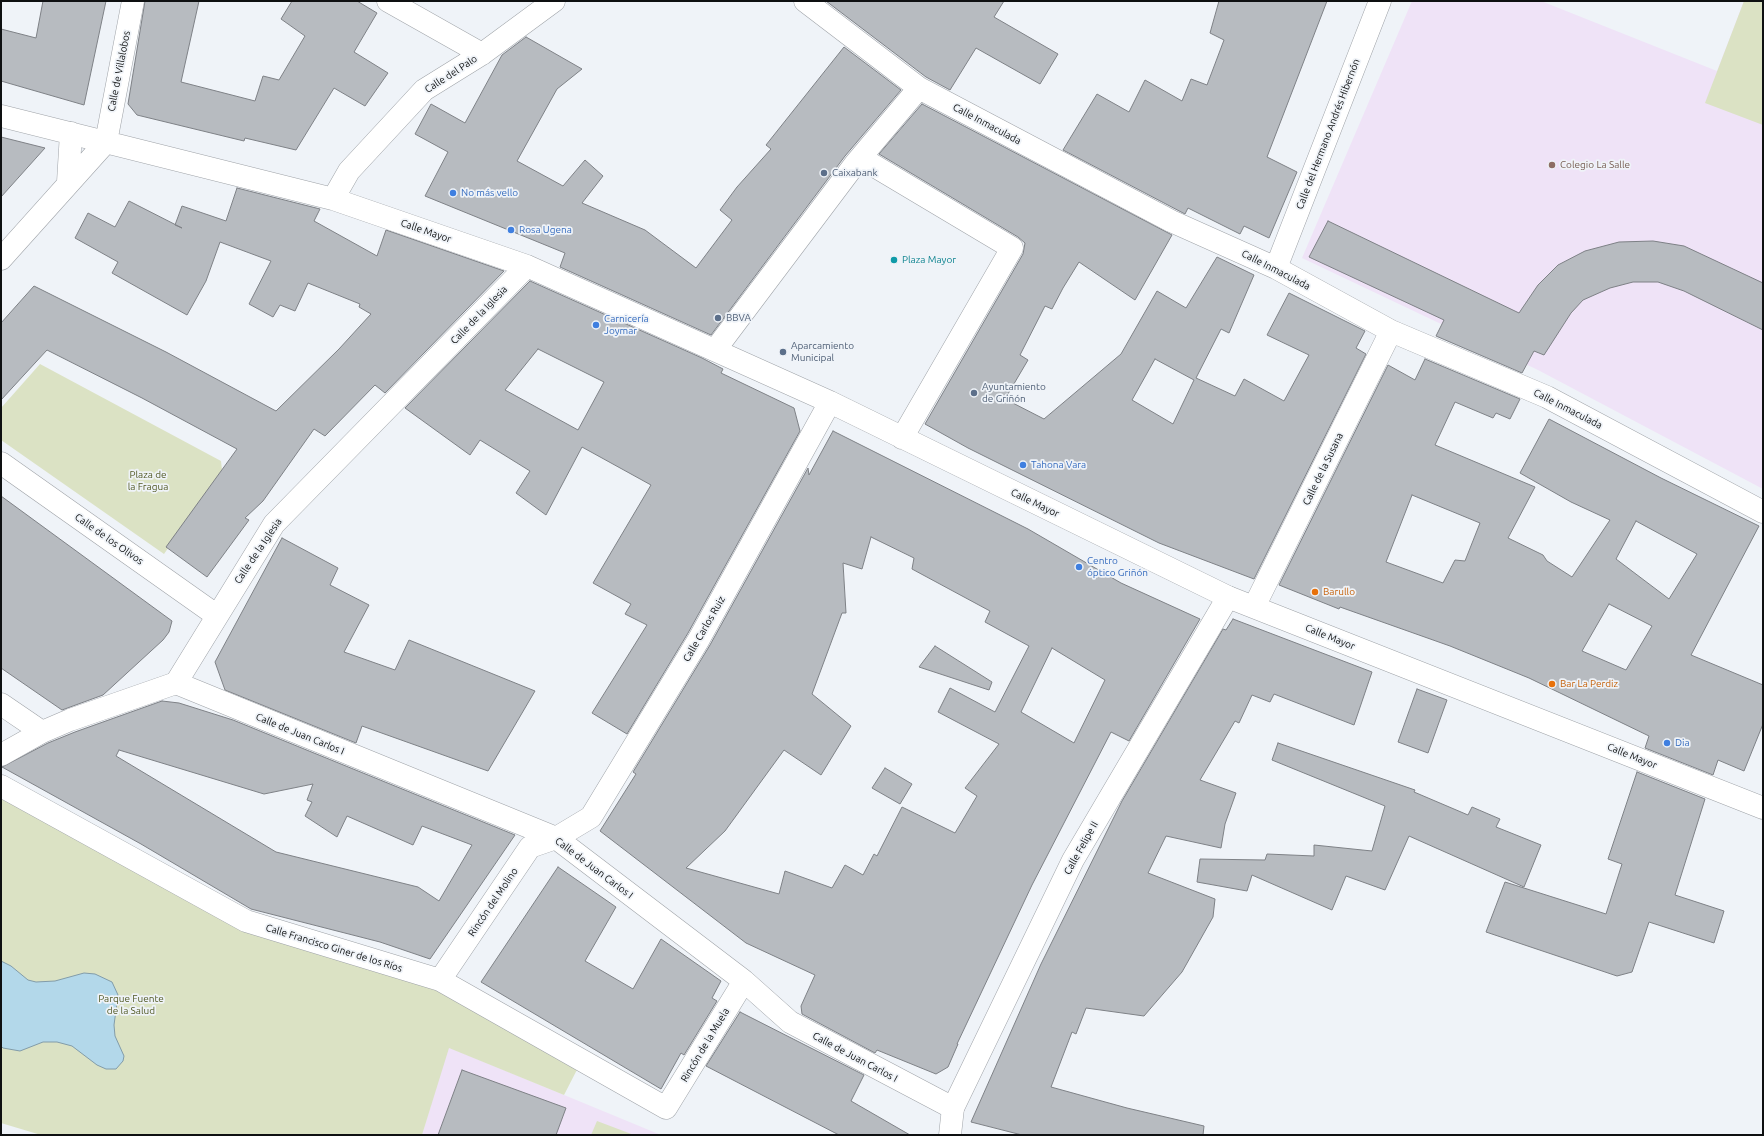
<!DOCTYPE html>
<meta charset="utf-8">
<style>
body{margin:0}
#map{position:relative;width:1764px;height:1136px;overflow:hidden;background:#eff3f8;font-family:Ubuntu,sans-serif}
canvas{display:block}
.frame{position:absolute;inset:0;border:2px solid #0e1011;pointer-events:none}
</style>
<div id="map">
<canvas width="1764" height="1136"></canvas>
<div class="frame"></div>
</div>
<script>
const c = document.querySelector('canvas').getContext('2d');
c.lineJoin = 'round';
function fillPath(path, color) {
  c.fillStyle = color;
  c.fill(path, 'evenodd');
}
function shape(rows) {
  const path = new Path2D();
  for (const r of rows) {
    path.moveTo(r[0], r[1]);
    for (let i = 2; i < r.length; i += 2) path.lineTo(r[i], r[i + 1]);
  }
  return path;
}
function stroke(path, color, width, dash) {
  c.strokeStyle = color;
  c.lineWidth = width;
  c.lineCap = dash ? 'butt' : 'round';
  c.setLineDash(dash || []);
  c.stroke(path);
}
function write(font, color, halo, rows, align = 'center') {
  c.font = font + ' Ubuntu,sans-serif';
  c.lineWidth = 3.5;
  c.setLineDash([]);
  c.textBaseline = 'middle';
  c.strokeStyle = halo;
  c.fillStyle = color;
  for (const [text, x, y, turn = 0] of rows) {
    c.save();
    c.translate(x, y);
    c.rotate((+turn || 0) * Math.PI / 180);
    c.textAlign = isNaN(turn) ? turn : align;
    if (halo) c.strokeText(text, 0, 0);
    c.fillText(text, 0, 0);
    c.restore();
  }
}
fillPath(shape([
 [1412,1,1541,1,1717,71,1744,1,1763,1,1763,489,1538,370,1302,258],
 [448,1047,661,1135,422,1135]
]), '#efe3f7');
fillPath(shape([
 [1744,1,1763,1,1763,125,1705,103],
 [40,364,221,461,222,470,164,554,1,440,1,408],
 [1,786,246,921,426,976,582,1060,564,1095,449,1048,422,1135,41,1135,1,1123],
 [597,1121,634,1135,591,1135]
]), '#dbe2c4');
const water = shape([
 [1,961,11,966,28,980,36,982,55,981,84,973,95,974,112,982,118,995,114,1025,115,1036,124,1056,123,1061,116,1069,106,1069,97,1065,72,1046,57,1042,43,1042,20,1051,3,1048,1,1046,1,961]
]);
fillPath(water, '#b3d8ea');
stroke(water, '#829ca9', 1);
const building = shape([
 [43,1,106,1,84,105,1,81,1,29,36,38,43,1],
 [145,1,199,1,181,82,255,101,263,76,279,80,305,36,281,19,292,1,357,1,377,13,354,52,388,73,365,106,334,88,296,150,245,138,244,141,137,115,128,104,145,1],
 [826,1,1004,1,994,17,1058,54,1040,84,976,48,950,90,926,77,826,1],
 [1219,1,1327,1,1267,157,1297,172,1269,238,1244,226,1240,234,1188,208,1185,214,1063,150,1097,94,1129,112,1145,80,1182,101,1191,79,1207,85,1224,40,1210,33,1219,1],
 [526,37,582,69,557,89,517,161,563,186,585,160,603,176,582,203,645,230,696,268,732,220,720,210,737,187,771,149,766,145,844,47,901,90,845,156,711,335,560,267,565,253,425,196,448,152,415,134,431,104,465,123,502,55,526,37],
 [922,104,1172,235,1135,300,1079,262,1063,288,1052,309,1045,306,1020,355,1028,360,1005,399,1044,419,1121,354,1157,291,1186,308,1217,257,1254,275,1229,333,1221,329,1196,378,1235,396,1244,379,1284,401,1309,355,1267,335,1289,293,1365,331,1356,348,1366,354,1254,579,1159,543,968,448,925,424,1023,254,1025,243,1018,237,879,154,922,104],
 [1155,359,1194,380,1173,424,1132,400,1155,359],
 [1,137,45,148,1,197,1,137],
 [237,188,320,209,314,221,377,256,386,230,504,271,385,393,375,385,325,436,314,429,263,501,245,518,249,520,207,577,166,547,237,449,142,398,47,350,1,400,1,323,34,286,166,352,276,411,339,349,371,314,359,307,360,304,308,283,295,311,280,305,273,317,249,304,271,261,220,242,206,281,187,315,112,273,118,262,75,238,88,213,115,227,129,201,182,228,175,225,182,206,226,221,237,188],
 [1328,221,1519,313,1538,285,1558,265,1585,251,1619,242,1653,241,1684,246,1763,283,1763,330,1684,291,1658,282,1633,282,1610,288,1583,300,1571,313,1544,355,1534,351,1522,373,1436,336,1444,320,1309,257,1328,221],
 [530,281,702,358,723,369,721,373,794,408,800,431,688,633,627,734,592,713,647,625,625,614,631,604,593,583,651,485,582,447,546,515,516,493,530,471,480,440,470,455,405,408,530,281],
 [538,349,604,382,578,430,505,390,538,349],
 [1425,359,1520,399,1510,419,1496,413,1493,418,1455,402,1435,445,1535,487,1508,538,1543,555,1547,561,1572,577,1610,520,1571,502,1520,473,1549,419,1661,478,1759,526,1691,655,1763,685,1763,724,1744,771,1718,760,1713,775,1645,748,1649,736,1529,678,1450,646,1340,607,1339,609,1279,585,1388,365,1415,380,1425,359],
 [1412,495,1480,523,1465,561,1455,560,1443,583,1386,562,1412,495],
 [1636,521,1697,554,1669,599,1616,559,1636,521],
 [1609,604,1652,626,1626,670,1582,651,1609,604],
 [833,431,1028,529,1121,583,1200,619,1129,741,1111,732,1032,885,957,1044,958,1044,948,1067,936,1074,877,1050,875,1053,802,1014,801,1006,815,975,746,943,600,831,636,774,633,772,710,645,808,468,809,475,833,431],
 [871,537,914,558,912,569,990,611,985,622,1029,646,995,712,950,688,938,712,999,744,965,788,977,796,955,833,902,807,877,856,874,854,863,875,845,865,832,888,785,871,779,894,686,868,725,831,784,750,821,775,851,726,812,694,842,613,846,613,843,563,862,569,871,537],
 [1052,648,1105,680,1074,743,1021,712,1052,648],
 [1,496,172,621,169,632,163,640,103,695,62,710,1,668,1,496],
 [282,538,338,568,330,585,369,605,344,652,395,670,409,640,535,691,488,771,362,726,356,743,225,690,215,662,282,538],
 [1233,619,1372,672,1354,725,1274,694,1270,702,1252,695,1239,723,1235,721,1200,780,1236,793,1225,824,1221,848,1166,836,1148,873,1215,899,1213,917,1182,972,1144,1016,1086,1008,1076,1034,1072,1032,1051,1087,1127,1108,1204,1126,1203,1135,1022,1135,971,1122,1041,964,1122,801,1223,629,1226,630,1233,619],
 [935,646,992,682,989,690,919,667,935,646],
 [1417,689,1447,700,1428,753,1398,742,1417,689],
 [162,701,179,703,233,720,515,835,430,959,380,942,251,909,141,844,2,767,48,743,75,732,162,701],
 [119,750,264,794,313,784,307,800,312,802,305,816,337,837,347,816,413,845,422,826,472,845,439,901,418,887,276,852,116,756,119,750],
 [1278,743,1415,790,1414,792,1468,815,1472,807,1500,819,1496,827,1541,845,1524,887,1409,836,1385,890,1346,876,1332,910,1252,875,1247,891,1197,882,1200,859,1265,860,1267,854,1314,856,1314,845,1372,851,1385,806,1272,760,1278,743],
 [885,768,912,784,900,804,872,788,885,768],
 [1637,772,1705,799,1675,895,1724,911,1714,943,1649,922,1632,972,1617,976,1486,932,1505,882,1606,914,1622,864,1608,859,1637,772],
 [558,867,616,907,585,961,633,989,661,939,721,981,712,998,717,1001,684,1055,681,1053,661,1089,481,982,558,867],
 [740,1012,864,1075,851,1101,910,1135,839,1135,706,1066,740,1012],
 [462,1070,566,1108,556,1135,438,1135,462,1070]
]);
fillPath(building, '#b7bbc0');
stroke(building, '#7e8186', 1);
const minor = shape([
 [388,1,482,54],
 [805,1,919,88,1171,221,1276,268,1391,331,1547,397,1763,512],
 [1,116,333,199,527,266,830,402,1228,597,1763,808],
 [106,142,133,1],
 [861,158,1012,248,902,438],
 [68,182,71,133],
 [333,199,349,171,424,90,482,54,554,1],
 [1,259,106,142],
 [1276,268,1380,1],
 [715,350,855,164,919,88],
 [1,463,216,615],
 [1254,607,1391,331],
 [176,683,556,838,744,981,790,1022,953,1108],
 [1,704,42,732],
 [1,755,42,732,70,720,176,683,274,524,527,266],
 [1,786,246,921,440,980,666,1108,744,981],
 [440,980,530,847,556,838,591,817,699,639,830,402]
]);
const major = shape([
 [950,1135,953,1108,1073,860,1228,597]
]);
stroke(minor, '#9fa3a8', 23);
stroke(major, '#9fa3a8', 23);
stroke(minor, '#fff', 22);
stroke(major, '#fff', 22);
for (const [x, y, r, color] of [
 [1552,165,4,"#8d6e63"],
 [824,173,4,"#5c6f8a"],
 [453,193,4,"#3f7fe0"],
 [511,230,4,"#3f7fe0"],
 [894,260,4,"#0f9aa8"],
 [718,318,4,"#5c6f8a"],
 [596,325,4,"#3f7fe0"],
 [783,352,4,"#5c6f8a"],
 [974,393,4,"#5c6f8a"],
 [1023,465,4,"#3f7fe0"],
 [1079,567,4,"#3f7fe0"],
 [1315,592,4,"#e8710a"],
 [1552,684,4,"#e8710a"],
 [1667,743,4,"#3f7fe0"]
]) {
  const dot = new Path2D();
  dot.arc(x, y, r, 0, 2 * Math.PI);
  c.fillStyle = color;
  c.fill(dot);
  stroke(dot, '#eff3f8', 1.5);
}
write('10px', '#0e1011', '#eff3f8', [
 ["Calle de Villalobos",119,71,-79],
 ["Calle del Palo",451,74,-33],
 ["Calle Inmaculada",987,124,28],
 ["Calle del Hermano Andrés Hibernón",1328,134,-69],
 ["Calle Mayor",426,231,19],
 ["Calle Inmaculada",1276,270,27],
 ["Calle de la Iglesia",479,315,-46],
 ["Calle Inmaculada",1568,409,27],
 ["Calle de la Susana",1323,469,-64],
 ["Calle Mayor",1035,503,26],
 ["Calle de los Olivos",109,539,35],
 ["Calle de la Iglesia",258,551,-56],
 ["Calle Carlos Ruiz",704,629,-60],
 ["Calle Mayor",1330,637,22],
 ["Calle de Juan Carlos I",300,734,22],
 ["Calle Mayor",1632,756,22],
 ["Calle Felipe II",1081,848,-61],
 ["Calle de Juan Carlos I",594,868,37],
 ["Rincón del Molino",493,902,-56],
 ["Calle Francisco Giner de los Ríos",334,948,17],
 ["Rincón de la Muela",705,1045,-59],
 ["Calle de Juan Carlos I",855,1057,28]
]);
write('10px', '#785e54', '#eff3f8', [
 ["Colegio La Salle",1560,165]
], 'left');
write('10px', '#4e5e75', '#eff3f8', [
 ["Caixabank",832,173],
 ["BBVA",726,318],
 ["Aparcamiento",791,346],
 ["Municipal",791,358],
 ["Ayuntamiento",982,387],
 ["de Griñón",982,399]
], 'left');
write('10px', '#366cbe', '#eff3f8', [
 ["No más vello",461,193],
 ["Rosa Ugena",519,230],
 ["Carnicería",604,319],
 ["Joymar",604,331],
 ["Tahona Vara",1031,465],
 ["Centro",1087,561],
 ["óptico Griñón",1087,573],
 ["Dia",1675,743]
], 'left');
write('10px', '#0d838f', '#eff3f8', [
 ["Plaza Mayor",902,260]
], 'left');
write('10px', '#515924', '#eff3f8', [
 ["Plaza de",148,475],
 ["la Fragua",148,487],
 ["Parque Fuente",131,999],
 ["de la Salud",131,1011]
]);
write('10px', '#c56008', '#eff3f8', [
 ["Barullo",1323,592],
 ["Bar La Perdiz",1560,684]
], 'left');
</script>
